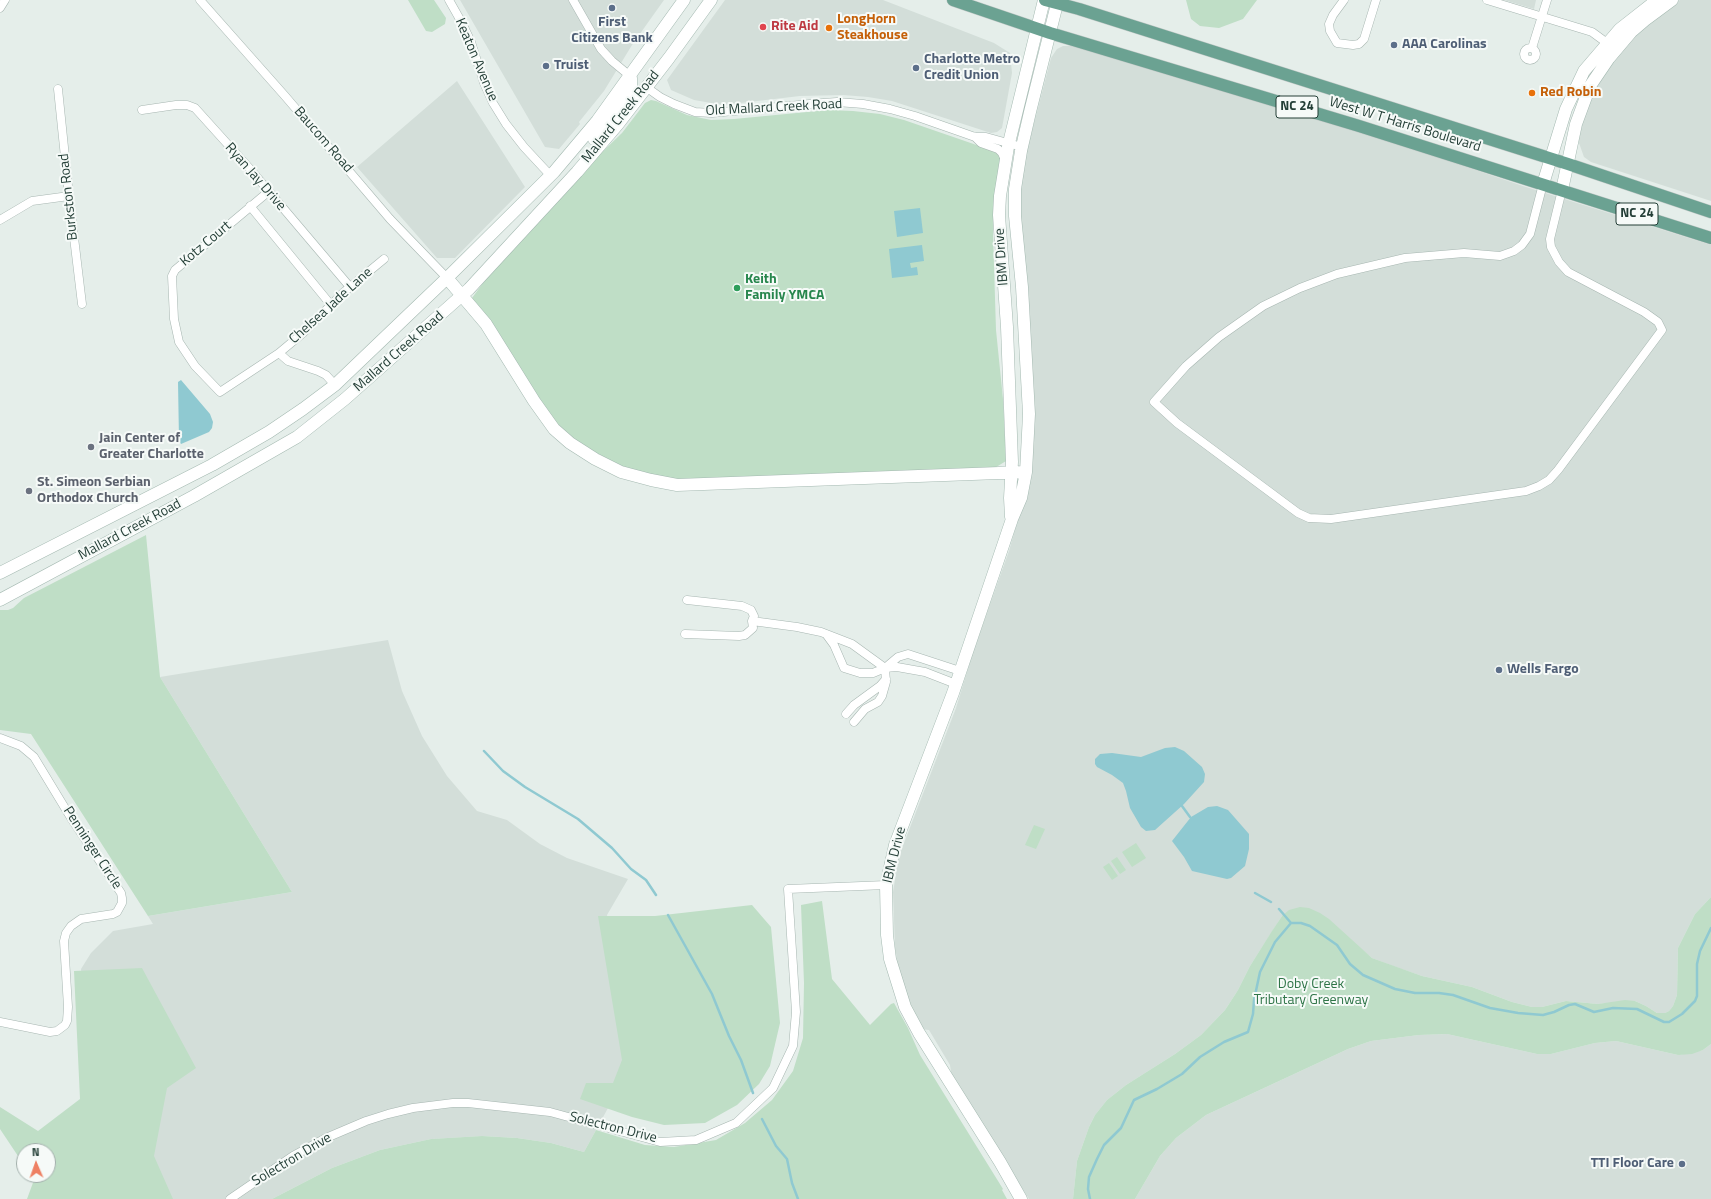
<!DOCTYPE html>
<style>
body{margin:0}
#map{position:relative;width:1711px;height:1199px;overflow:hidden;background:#e5eeea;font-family:"Titillium Web",sans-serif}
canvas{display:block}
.north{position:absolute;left:16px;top:1143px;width:40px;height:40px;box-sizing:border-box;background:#f6faf8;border:1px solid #a2afab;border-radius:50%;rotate:358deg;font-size:11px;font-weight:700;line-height:16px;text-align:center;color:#243f37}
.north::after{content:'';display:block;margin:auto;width:14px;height:18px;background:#ee8063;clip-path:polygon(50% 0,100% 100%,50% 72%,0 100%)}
</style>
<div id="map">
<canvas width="1711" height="1199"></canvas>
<div class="north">N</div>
</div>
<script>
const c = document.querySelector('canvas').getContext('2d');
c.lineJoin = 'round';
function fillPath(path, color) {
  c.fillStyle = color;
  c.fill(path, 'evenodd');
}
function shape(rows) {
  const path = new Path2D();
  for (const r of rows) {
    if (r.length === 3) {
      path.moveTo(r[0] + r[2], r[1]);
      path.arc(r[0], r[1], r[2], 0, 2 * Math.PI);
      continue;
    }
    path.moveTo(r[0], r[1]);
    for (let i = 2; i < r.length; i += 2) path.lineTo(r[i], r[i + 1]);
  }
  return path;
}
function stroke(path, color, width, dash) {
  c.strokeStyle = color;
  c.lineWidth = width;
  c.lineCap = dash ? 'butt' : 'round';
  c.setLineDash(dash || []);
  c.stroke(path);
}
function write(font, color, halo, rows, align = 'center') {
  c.font = font + ' "Titillium Web",sans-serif';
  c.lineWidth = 4;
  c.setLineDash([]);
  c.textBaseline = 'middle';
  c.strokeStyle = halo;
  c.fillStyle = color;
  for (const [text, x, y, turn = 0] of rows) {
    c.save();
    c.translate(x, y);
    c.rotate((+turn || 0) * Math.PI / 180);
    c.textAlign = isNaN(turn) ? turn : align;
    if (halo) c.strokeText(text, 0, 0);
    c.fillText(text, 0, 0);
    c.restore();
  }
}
fillPath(shape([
 [460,0,664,0,632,45,604,91,579,122,580,124,559,149,545,147],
 [725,0,883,0,994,43,1010,53,1012,73,1002,128,997,132,991,133,892,101,868,97,843,95,800,96,723,105,694,100,671,90,667,80],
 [1504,0,1536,0,1534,9],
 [1680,0,1711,0,1711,201,1591,162,1584,157,1579,143,1579,137,1588,101,1613,60,1648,22],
 [1072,46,1307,116,1449,161,1523,186,1711,245,1711,897,1695,914,1678,948,1677,995,1673,1006,1669,1011,1665,1013,1657,1013,1646,1006,1635,1001,1598,1004,1566,1001,1542,1007,1532,1007,1512,1002,1472,987,1422,976,1396,967,1372,958,1361,949,1282,916,1250,966,1238,990,1225,1010,1201,1035,1175,1054,1126,1085,1107,1100,1095,1115,1089,1127,1077,1161,1073,1199,1029,1199,952,1078,950,1065,929,1030,921,1029,913,1012,898,966,895,947,893,892,899,856,956,708,973,652,1009,551,1023,501,1026,485,1020,192,1026,154,1051,58,1057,49,1063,46],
 [457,81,525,187,455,258,437,258,357,167],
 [388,640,402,691,422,736,447,776,477,811,507,820,540,844,567,858,628,879,607,915,632,1064,584,1152,551,1143,517,1138,482,1136,431,1139,380,1150,332,1168,272,1199,87,1199,87,1049,81,969,91,953,113,931,153,924,148,916,292,892,160,677],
 [1447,1034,1537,1054,1551,1054,1595,1043,1616,1041,1678,1055,1703,1050,1711,1044,1711,1199,1135,1199,1160,1156,1176,1138,1206,1115,1348,1049,1371,1041,1419,1035]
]), '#d3ded9');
fillPath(shape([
 [408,0,434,0,446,18,445,24,432,32,426,31],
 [1186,0,1257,0,1243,19,1219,28,1200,26,1191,19],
 [651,100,656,101,687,115,711,120,734,119,828,110,853,111,880,114,904,120,991,150,998,154,1001,160,993,215,993,234,996,330,1003,399,1006,461,993,469,690,481,658,478,597,458,555,424,472,298,494,268,597,157,622,133,645,103],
 [146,535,160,677,292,892,148,916,31,734,0,730,0,610,8,610,13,608,24,598],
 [1034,825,1045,829,1036,849,1025,845],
 [1136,843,1146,858,1132,867,1122,852],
 [1117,857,1126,870,1120,874,1111,861],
 [1109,863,1118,876,1112,880,1103,867],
 [1711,897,1711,1044,1703,1050,1692,1054,1678,1055,1616,1041,1595,1043,1551,1054,1537,1054,1447,1034,1419,1035,1371,1041,1348,1049,1206,1115,1176,1138,1160,1156,1135,1199,1073,1199,1077,1161,1089,1127,1095,1115,1107,1100,1126,1085,1175,1054,1201,1035,1225,1010,1238,990,1250,966,1272,931,1282,916,1289,910,1300,907,1309,908,1320,913,1329,919,1372,958,1422,976,1472,987,1512,1002,1532,1007,1542,1007,1566,1001,1598,1004,1625,1000,1635,1001,1646,1006,1657,1013,1665,1013,1669,1011,1673,1006,1677,995,1678,948,1695,914],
 [822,901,832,979,870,1025,891,1004,894,1003,908,1028,920,1055,1003,1189,1002,1190,1007,1199,272,1199,332,1168,380,1150,431,1139,482,1136,517,1138,551,1143,584,1152,596,1130,645,1145,674,1147,716,1140,745,1123,772,1100,793,1071,803,1038,804,983,801,905],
 [752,905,771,927,780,1023,770,1066,759,1084,737,1105,705,1123,664,1125,632,1117,580,1099,586,1083,613,1083,622,1060,598,916,655,916],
 [142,968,196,1068,167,1088,154,1156,173,1199,27,1199,34,1180,31,1175,48,1175,48,1151,24,1151,24,1165,0,1129,0,1107,38,1131,80,1099,74,971]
]), '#bfdec6');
fillPath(shape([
 [920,208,923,233,897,237,894,211],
 [922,245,924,261,910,263,911,268,917,267,918,275,892,278,889,249],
 [181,380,210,414,213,422,212,428,209,432,181,444,179,440,178,382],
 [1175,747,1184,751,1202,767,1205,774,1204,782,1184,804,1155,830,1146,831,1141,827,1130,808,1126,791,1123,783,1112,775,1097,767,1095,764,1095,759,1100,754,1112,753,1141,757,1165,748],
 [1217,806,1228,810,1249,834,1249,849,1245,866,1231,878,1227,879,1192,871,1184,857,1172,841,1191,817,1208,807]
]), '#8fc9d1');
stroke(shape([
 [484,751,503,771,525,787,578,819,612,848,631,869,646,880,656,895],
 [1182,806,1190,817],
 [1255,893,1271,902],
 [1279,909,1291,923],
 [668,915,712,994,729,1036,741,1060,753,1093],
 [762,1119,776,1146,787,1159,792,1183,798,1199],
 [1090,1199,1088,1189,1089,1177,1097,1159,1104,1145,1121,1128,1134,1100,1157,1089,1182,1074,1200,1057,1224,1042,1248,1032,1253,1014,1254,1000,1260,972,1275,942,1291,923,1301,923,1310,926,1337,945,1350,964,1363,975,1395,989,1415,993,1439,993,1453,995,1490,1008,1518,1013,1543,1015,1554,1012,1569,1005,1575,1004,1594,1012,1613,1008,1637,1009,1664,1022,1669,1022,1682,1014,1695,1001,1697,996,1697,964,1700,951,1711,928]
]), '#8fc9d1', 2.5);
const street = shape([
 [200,0,285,96,390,219,447,278],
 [449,0,462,23,471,42,484,83,493,103,506,124,524,147,550,175],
 [573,0,601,49,612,61,630,76],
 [1344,0,1333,15,1329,24,1330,31,1337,43,1353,45,1359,44,1364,39,1376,0],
 [1487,0,1592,32,1607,43],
 [0,8,5,0],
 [1530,54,6],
 [1532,48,1547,0],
 [646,87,660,97,674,104,695,112,712,113,810,104,837,102,863,104,890,109,915,116,975,137,986,137,1022,147],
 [58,89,69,196,82,304],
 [142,110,176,105,187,105,195,108,250,169,350,287],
 [975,137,981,143,998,149,1002,153,1005,160],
 [1543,184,1530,234,1522,245,1514,251,1500,256,1464,253,1405,258,1337,274,1300,288,1263,306,1219,337,1186,366,1154,402,1177,423,1298,513,1309,518,1331,519,1526,491,1539,486,1549,480,1558,470,1662,330,1658,322,1644,312,1568,272,1559,262,1551,247,1550,239,1562,190],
 [268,192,175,270,172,276,174,319,179,342,195,366,220,392,279,353,303,333,344,292,384,259],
 [250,206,331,305],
 [0,220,32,201,69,196],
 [279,353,288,361,318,371,326,375,335,385],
 [752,621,797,627,821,632,852,644,885,668,897,667,925,672,956,684],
 [685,634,739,636,745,635,753,628,752,621,754,616,751,610,742,606,687,600],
 [826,634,834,645,844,668,860,673,873,673,885,668,898,657,908,654,960,671],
 [846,714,854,705,880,686,886,679],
 [854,722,865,709,878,702,882,696,886,682,885,668],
 [0,738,21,746,34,757,71,818,121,893,122,898,122,903,117,912,113,914,81,919,71,926,66,933,64,941,68,1007,67,1021,65,1025,57,1031,50,1032,0,1022],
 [230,1199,293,1156,326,1138,366,1121,388,1114,413,1108,453,1103,468,1103,550,1112,660,1142,696,1140,736,1123,773,1088,793,1046,796,1012,788,889,886,885]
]);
const secondary = shape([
 [594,139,617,110,629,91,631,86,631,78],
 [1543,184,1566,109,1584,71,1620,29,1657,0],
 [1562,190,1576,124,1590,86,1609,58,1631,32,1645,20,1672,0],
 [447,278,486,324,534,401,554,429,570,443,595,459,621,472,651,480,677,485,1026,472],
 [1011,517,1010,498,1012,462,1007,327,999,215,1000,196,1008,147,1044,0],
 [0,573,212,465,269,432,303,409,335,385,447,278,554,172,597,121,684,0],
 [0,600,194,496,297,437,345,399,469,289,577,172,618,124,669,58,711,0],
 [1021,1199,1000,1162,919,1033,905,1007,890,959,887,935,886,885,895,845,953,693,1012,519,1021,498,1026,472,1029,414,1022,287,1015,216,1015,189,1021,151,1030,112,1058,0]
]);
const primary = shape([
 [953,0,1050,33,1359,126,1711,238],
 [1045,0,1079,9,1568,164,1711,212]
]);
stroke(street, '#a7b6b1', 9);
stroke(secondary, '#a4b9b1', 13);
stroke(primary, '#c2c9c7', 13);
stroke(street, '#fff', 8);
stroke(secondary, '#fff', 12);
stroke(primary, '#6ba292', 12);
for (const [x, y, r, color] of [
 [612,8,4,"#5c6f8a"],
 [763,27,4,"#e0444e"],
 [829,28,4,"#e8710a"],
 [1394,45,4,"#5c6f8a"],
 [546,66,4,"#5c6f8a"],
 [916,68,4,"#5c6f8a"],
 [1532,93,4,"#e8710a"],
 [737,288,4,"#2e9e5b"],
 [91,447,4,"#6b7280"],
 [29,491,4,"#6b7280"],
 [1499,670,4,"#5c6f8a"],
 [1682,1164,4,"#5c6f8a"]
]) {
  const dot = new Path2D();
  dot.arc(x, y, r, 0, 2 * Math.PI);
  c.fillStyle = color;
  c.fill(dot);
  stroke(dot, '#f6faf8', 1.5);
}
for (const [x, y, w] of [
 [1297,107,42],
 [1637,214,42]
]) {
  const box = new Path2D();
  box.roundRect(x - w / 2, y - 11, w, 22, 3);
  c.fillStyle = '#f6faf8';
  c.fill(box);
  stroke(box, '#243f37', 1);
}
write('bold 13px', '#243f37', null, [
 ["NC 24",1297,107],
 ["NC 24",1637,214]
]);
write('bold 14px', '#c56008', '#f6faf8', [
 ["LongHorn",837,20],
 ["Steakhouse",837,36],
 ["Red Robin",1540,93]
], 'left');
write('bold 14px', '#4e5e75', '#f6faf8', [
 ["First",612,23,"center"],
 ["Citizens Bank",612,39,"center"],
 ["AAA Carolinas",1402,45],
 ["Charlotte Metro",924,60],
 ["Credit Union",924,76],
 ["Truist",554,66],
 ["Wells Fargo",1507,670],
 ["TTI Floor Care",1674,1164,"right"]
], 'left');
write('bold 14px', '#be3a42', '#f6faf8', [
 ["Rite Aid",771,27]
], 'left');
write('14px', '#243f37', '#f6faf8', [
 ["Keaton Avenue",476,60,67],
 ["Old Mallard Creek Road",774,108,-3],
 ["Mallard Creek Road",621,117,-51],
 ["West W T Harris Boulevard",1405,125,17],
 ["Baucom Road",323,140,49],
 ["Ryan Jay Drive",255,177,49],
 ["Burkston Road",69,197,-96],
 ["Kotz Court",206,244,-40],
 ["IBM Drive",1002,257,-94],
 ["Chelsea Jade Lane",331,306,-42],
 ["Mallard Creek Road",399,352,-41],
 ["Mallard Creek Road",130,530,-28],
 ["Penninger Circle",92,848,57],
 ["IBM Drive",895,855,-76],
 ["Solectron Drive",613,1128,14],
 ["Solectron Drive",292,1160,-31]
]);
write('bold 14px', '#27864d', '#f6faf8', [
 ["Keith",745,280],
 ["Family YMCA",745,296]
], 'left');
write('bold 14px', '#5b616d', '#f6faf8', [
 ["Jain Center of",99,439],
 ["Greater Charlotte",99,455],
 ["St. Simeon Serbian",37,483],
 ["Orthodox Church",37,499]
], 'left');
write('14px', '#2f7548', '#f6faf8', [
 ["Doby Creek",1311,985],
 ["Tributary Greenway",1311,1001]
]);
</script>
